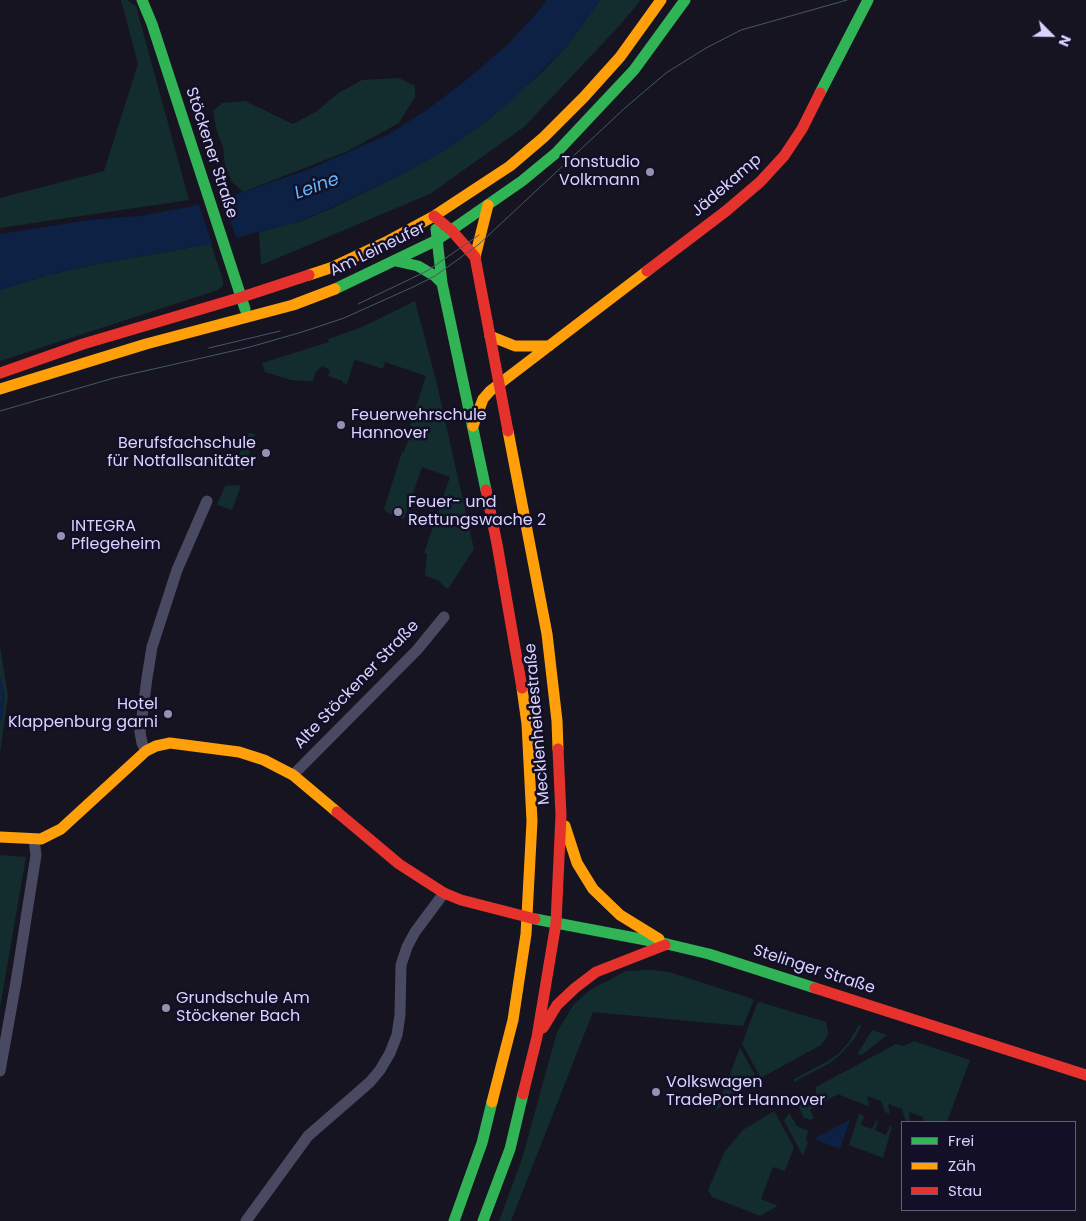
<!DOCTYPE html>
<meta charset="utf-8">
<style>
body{margin:0}
#map{position:relative;width:1086px;height:1221px;overflow:hidden;background:#161421;font-family:Poppins,sans-serif}
canvas{display:block}
.legend{position:absolute;left:901px;top:1121px;width:175px;height:90px;box-sizing:border-box;background:#130f26;border:1px solid #625e7d;margin:0;padding:6px 9px;list-style:none;font-size:15px;color:#d9d4ff}
.legend li{display:flex;align-items:center;gap:10px;height:25px}
.legend b{width:25px;border:1px solid #625e7d}
.north{position:absolute;left:1026px;top:10px;width:50px;height:50px;-webkit-text-stroke:4px #130f26;paint-order:stroke;rotate:113deg;font-size:14px;font-weight:700;line-height:20px;text-align:center;color:#d9d4ff}
.north::after{content:'';display:block;margin:auto;width:18px;height:22px;background:#d9d4ff;clip-path:polygon(50% 0,100% 100%,50% 72%,0 100%)}
</style>
<div id="map">
<canvas width="1086" height="1221"></canvas>
<ul class="legend">
<li><b style="height:6px;background:#30b455"></b>Frei</li>
<li><b style="height:6px;background:#ff9f0a"></b>Zäh</li>
<li><b style="height:6px;background:#e5322d"></b>Stau</li>
</ul>
<div class="north">N</div>
</div>
<script>
const c = document.querySelector('canvas').getContext('2d');
c.lineJoin = 'round';
function fillPath(path, color) {
  c.fillStyle = color;
  c.fill(path, 'evenodd');
}
function shape(rows) {
  const path = new Path2D();
  for (const r of rows) {
    path.moveTo(r[0], r[1]);
    for (let i = 2; i < r.length; i += 2) path.lineTo(r[i], r[i + 1]);
  }
  return path;
}
function stroke(path, color, width, dash) {
  c.strokeStyle = color;
  c.lineWidth = width;
  c.lineCap = dash ? 'butt' : 'round';
  c.setLineDash(dash || []);
  c.stroke(path);
}
function write(font, color, halo, rows, align = 'center') {
  c.font = font + ' Poppins,sans-serif';
  c.lineWidth = 5;
  c.setLineDash([]);
  c.textBaseline = 'middle';
  c.strokeStyle = halo;
  c.fillStyle = color;
  for (const [text, x, y, turn = 0] of rows) {
    c.save();
    c.translate(x, y);
    c.rotate((+turn || 0) * Math.PI / 180);
    c.textAlign = isNaN(turn) ? turn : align;
    if (halo) c.strokeText(text, 0, 0);
    c.fillText(text, 0, 0);
    c.restore();
  }
}
fillPath(shape([
 [121,0,127,0,136,6,189,200,0,228,0,198,104,171,138,64],
 [600,0,641,0,621,24,524,127,430,194,261,265,259,232,302,221,332,208,399,176,445,150,487,121,545,69,571,41],
 [399,78,415,86,415,97,399,123,348,151,243,192,232,182,225,165,223,147,217,132,213,111,222,103,245,101,293,124,317,111,337,94,362,80],
 [211,244,223,280,223,286,218,290,0,361,0,290,48,275,96,264],
 [415,301,436,380,474,549,448,589,446,588,438,580,425,576,427,554,424,553,450,477,422,467,404,519,388,513,384,509,402,452,404,452,409,437,407,435,426,376,385,362,383,369,356,360,354,361,347,384,343,383,343,381,328,376,330,370,322,366,315,373,313,381,306,381,291,380,265,372,262,363,329,342,328,339,360,328],
 [249,433,255,434,244,471,236,469,234,465],
 [234,485,241,486,232,510,217,505,224,488,226,486],
 [0,646,8,696,0,754],
 [0,855,26,857,0,1008],
 [650,970,669,972,750,998,753,999,753,1002,743,1026,593,1012,511,1221,499,1221,522,1159,557,1032,574,1004,590,990,626,971],
 [760,1002,826,1022,828,1031,827,1037,821,1045,761,1078,742,1044,757,1003],
 [859,1025,861,1026,855,1038,840,1055,830,1063,794,1082,794,1079,828,1061,839,1053,848,1043],
 [872,1030,887,1035,863,1054,859,1055,858,1053],
 [914,1041,970,1060,947,1122,924,1122,923,1117,909,1112,910,1122,905,1120,902,1109,888,1104,890,1114,885,1112,881,1101,867,1096,869,1105,867,1106,838,1094,810,1110,814,1118,811,1120,804,1118,798,1105,816,1095,816,1087,896,1044,904,1046],
 [740,1048,758,1080,736,1092,715,1112],
 [774,1111,794,1147,785,1171,773,1167,761,1199,778,1206,760,1216,712,1197,708,1190,725,1151,743,1130],
 [789,1113,797,1126,808,1131,806,1140,808,1142,803,1156,784,1121],
 [859,1114,864,1116,861,1125,872,1129,876,1121,878,1121,875,1130,886,1135,890,1126,892,1127,883,1158,849,1145]
]), '#132c2d');
fillPath(shape([
 [547,0,600,0,571,41,514,98,487,121,445,150,399,176,302,221,211,244,96,264,48,275,0,290,0,234,89,220,138,216,183,208,234,195,307,170,389,134,428,109,465,81,506,46,534,16],
 [850,1119,840,1149,814,1139]
]), '#0d2144');
fillPath(shape([
 [222,196,237,240,213,246,198,202]
]), '#161421');
stroke(shape([
 [0,680,3,697,0,719]
]), '#0d2144', 4);
stroke(shape([
 [146,751,142,743,140,732,147,678,152,647,177,570,207,501],
 [293,775,417,650,444,617],
 [0,1071,16,982,36,855,34,840],
 [246,1221,308,1136,370,1082,380,1070,390,1053,397,1035,400,1015,401,965,407,947,415,932,444,893]
]), '#4a4962', 11);
stroke(shape([
 [142,0,152,24,245,309],
 [820,93,868,0],
 [436,229,442,283,486,490],
 [396,261,418,266,435,276,442,283],
 [335,289,437,240,522,181,556,153,634,70,685,0],
 [535,919,667,944,709,954,815,988],
 [454,1221,482,1143,492,1102],
 [483,1221,510,1149,523,1094]
]), '#30b455', 11);
stroke(shape([
 [475,257,488,205],
 [309,275,333,267,386,242,434,216,510,166,544,137,584,97,620,57,661,0],
 [490,336,515,346,549,346],
 [0,389,146,344,293,305,335,289],
 [473,426,483,399,490,391,647,271],
 [508,431,547,634,557,721,558,749],
 [565,826,577,863,593,889,620,915,659,939],
 [0,837,41,839,61,829,146,751,156,746,170,743,239,752,264,760,293,775,337,812],
 [492,1102,513,1020,526,934,532,821,527,724,522,688]
]), '#ff9f0a', 11);
stroke(shape([
 [434,216,452,231,475,257,508,431],
 [647,271,726,211,760,182,784,156,802,129,820,93],
 [0,373,83,344,242,297,309,275],
 [486,490,497,544,522,688],
 [337,812,399,864,444,893,461,900,535,919],
 [815,988,1086,1075],
 [543,1028,557,1005,575,988,596,972,665,945],
 [523,1094,537,1037,556,923,561,815,558,749]
]), '#e5322d', 11);
stroke(shape([
 [358,304,427,271,479,235],
 [209,348,280,331],
 [0,411,114,378,250,347,302,332,344,318,413,287,435,276,478,245,626,107,666,73,706,48,741,30,847,0]
]), '#43596b', 1);
for (const [x, y, r, color] of [
 [650,172,5,"#9591b1"],
 [341,425,5,"#9591b1"],
 [266,453,5,"#9591b1"],
 [398,512,5,"#9591b1"],
 [61,536,5,"#9591b1"],
 [168,714,5,"#9591b1"],
 [166,1008,5,"#9591b1"],
 [656,1092,5,"#9591b1"]
]) {
  const dot = new Path2D();
  dot.arc(x, y, r, 0, 2 * Math.PI);
  c.fillStyle = color;
  c.fill(dot);
  stroke(dot, '#130f26', 2);
}
write('16px', '#d9d4ff', '#130f26', [
 ["Stöckener Straße",211,153,72],
 ["Jädekamp",727,186,-41],
 ["Am Leineufer",378,250,-26],
 ["Alte Stöckener Straße",357,685,-46],
 ["Mecklenheidestraße",538,724,-95],
 ["Stelinger Straße",814,970,18]
]);
write('16px', '#d9d4ff', '#130f26', [
 ["Tonstudio",640,163,"right"],
 ["Volkmann",640,181,"right"],
 ["Feuerwehrschule",351,416],
 ["Hannover",351,434],
 ["Berufsfachschule",256,444,"right"],
 ["für Notfallsanitäter",256,462,"right"],
 ["Feuer- und",408,503],
 ["Rettungswache 2",408,521],
 ["INTEGRA",71,527],
 ["Pflegeheim",71,545],
 ["Hotel",158,705,"right"],
 ["Klappenburg garni",158,723,"right"],
 ["Grundschule Am",176,999],
 ["Stöckener Bach",176,1017],
 ["Volkswagen",666,1083],
 ["TradePort Hannover",666,1101]
], 'left');
write('italic 18px', '#62b6ff', '#130f26', [
 ["Leine",317,187,-20]
]);
</script>
